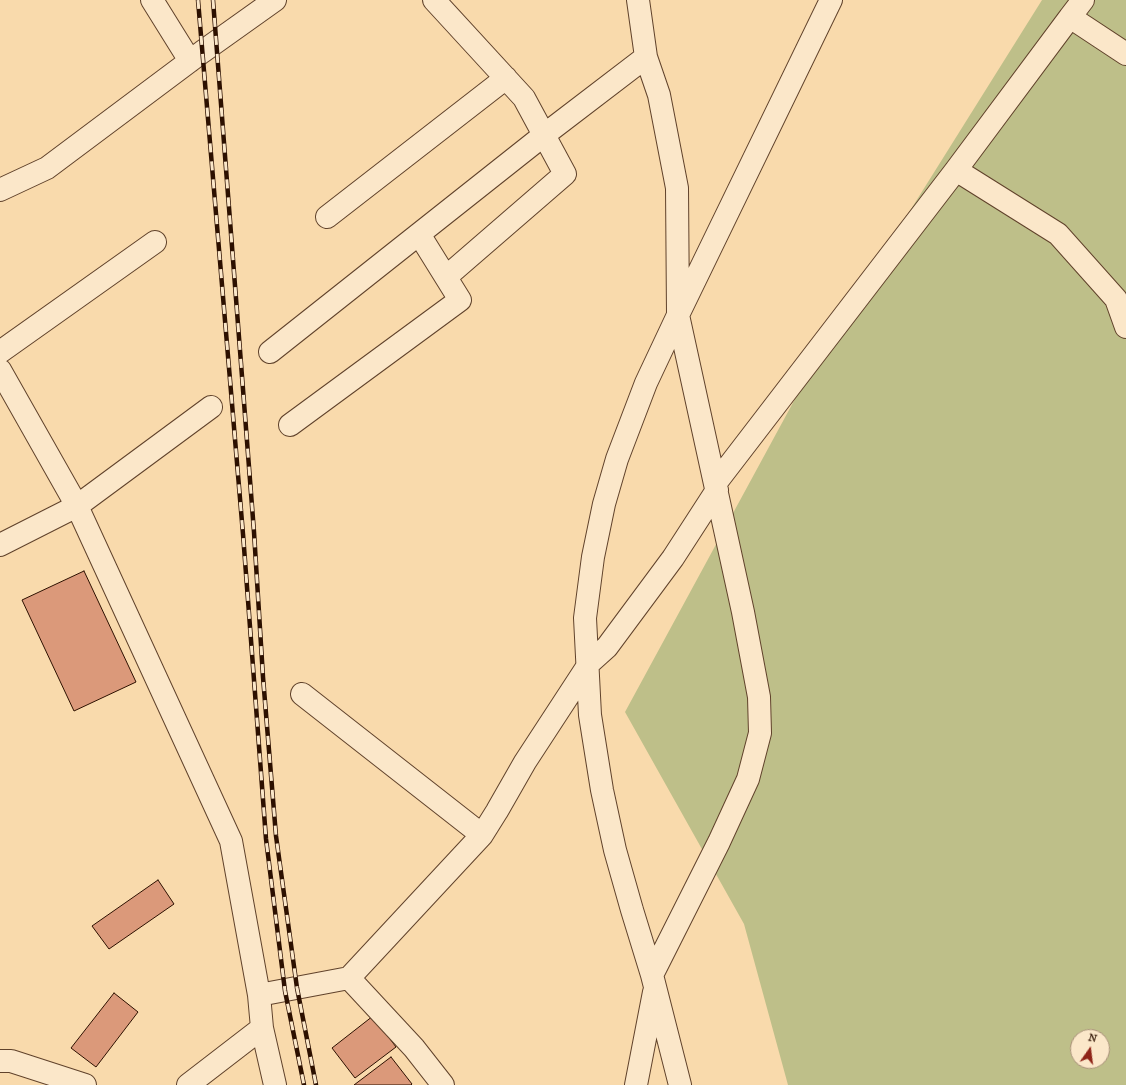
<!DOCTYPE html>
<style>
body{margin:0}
#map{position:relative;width:1126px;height:1085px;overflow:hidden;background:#f9daac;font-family:"IM FELL French Canon",serif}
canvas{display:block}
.north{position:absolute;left:1070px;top:1029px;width:40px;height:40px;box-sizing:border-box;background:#fbe7c9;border:1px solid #a99179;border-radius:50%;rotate:14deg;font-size:11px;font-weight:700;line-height:16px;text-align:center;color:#2d1000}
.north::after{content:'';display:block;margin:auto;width:14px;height:18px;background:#8f2418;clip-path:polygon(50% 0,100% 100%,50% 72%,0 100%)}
</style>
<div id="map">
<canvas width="1126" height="1085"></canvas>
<div class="north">N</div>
</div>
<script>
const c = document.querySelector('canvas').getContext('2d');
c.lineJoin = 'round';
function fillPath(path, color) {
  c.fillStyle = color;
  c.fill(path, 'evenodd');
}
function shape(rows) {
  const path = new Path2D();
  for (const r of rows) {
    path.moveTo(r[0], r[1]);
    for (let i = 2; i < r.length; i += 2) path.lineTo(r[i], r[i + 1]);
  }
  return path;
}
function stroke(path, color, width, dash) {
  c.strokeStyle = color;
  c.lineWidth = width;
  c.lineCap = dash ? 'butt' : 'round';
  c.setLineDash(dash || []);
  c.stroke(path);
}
fillPath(shape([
 [1042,0,1126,0,1126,1085,788,1085,744,924,625,712,814,364],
 [1078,1037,1102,1037,1102,1061,1078,1061]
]), '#bebf89');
const building = shape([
 [84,571,136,682,74,711,22,600,84,571],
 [158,880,174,904,109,949,92,926,158,880],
 [114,993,138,1012,96,1067,71,1048,114,993],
 [373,1016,396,1047,355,1078,332,1048,373,1016],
 [391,1057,412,1084,411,1085,354,1085,391,1057]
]);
fillPath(building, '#db997a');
stroke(building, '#2d1000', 1);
const minor = shape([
 [152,0,190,61],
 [434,0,524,98,565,174,446,277],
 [638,0,646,57,659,95,677,188,678,315,743,612,759,697,760,733,748,779,719,842,652,975],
 [1083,0,1070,17,1126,54],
 [956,170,1058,234,1116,299,1126,327],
 [0,190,47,168,202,52,275,0],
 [327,217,506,78],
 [0,352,155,242],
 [270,352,544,135,646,57],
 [0,370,77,506,231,841,259,995,262,1028,275,1085],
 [290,425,460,300,419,234],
 [715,484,956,170,1070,17],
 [0,545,77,506,211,407],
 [587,665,607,647,673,558,717,490],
 [302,694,482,835],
 [349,978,482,835,497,811,525,762,587,667],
 [259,995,349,978,414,1048,443,1085],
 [0,1061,11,1061,85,1085],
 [188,1085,262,1028],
 [636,1085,654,992],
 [680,1085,652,975,632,910,615,850,602,790,590,715,585,618,593,557,604,504,617,459,646,383,678,315,831,0]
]);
stroke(minor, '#60422b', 24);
stroke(minor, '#fbe7c9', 22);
const rail = shape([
 [198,0,243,534,266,839,285,991,304,1085],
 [213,0,254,532,263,677,276,836,297,988,316,1085]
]);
stroke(rail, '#2d1000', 4.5);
stroke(rail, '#fbe7c9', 3, [9]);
</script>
